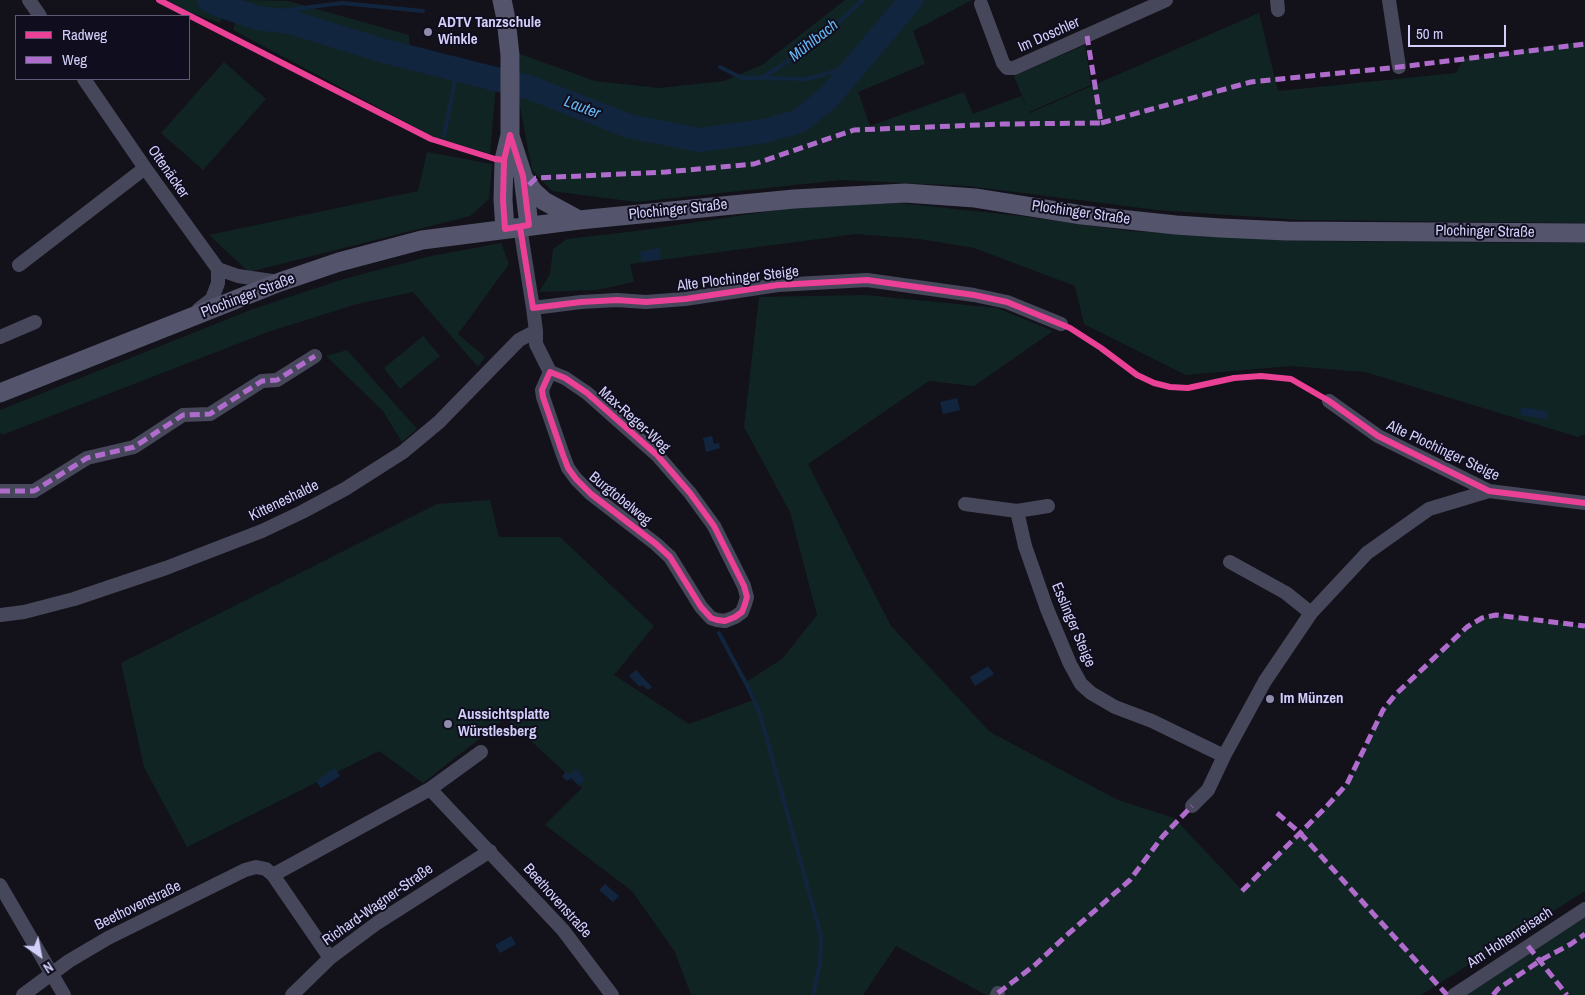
<!DOCTYPE html>
<meta charset="utf-8">
<style>
body{margin:0}
#map{position:relative;width:1585px;height:995px;overflow:hidden;background:#13121a;font-family:"Archivo Narrow",sans-serif}
canvas{display:block}
.legend{position:absolute;left:15px;top:15px;width:175px;height:65px;box-sizing:border-box;background:#100e1e;border:1px solid #5e5b76;margin:0;padding:6px 9px;list-style:none;font-size:15px;color:#d2cffb}
.legend li{display:flex;align-items:center;gap:10px;height:25px}
.legend b{width:25px;border:1px solid #5e5b76}
.north{position:absolute;left:15px;top:930px;width:50px;height:50px;-webkit-text-stroke:4px #100e1e;paint-order:stroke;rotate:147deg;font-size:14px;font-weight:700;line-height:20px;text-align:center;color:#d2cffb}
.north::after{content:'';display:block;margin:auto;width:18px;height:22px;background:#d2cffb;clip-path:polygon(50% 0,100% 100%,50% 72%,0 100%)}
.scale{position:absolute;left:1408px;top:25px;width:98px;height:22px;box-sizing:border-box;border:2px solid #d2cffb;border-top:0;padding-left:6px;font-size:15px;line-height:18px;white-space:nowrap;color:#d2cffb;-webkit-text-stroke:4px #100e1e;paint-order:stroke}
</style>
<div id="map">
<canvas width="1585" height="995"></canvas>
<ul class="legend">
<li><b style="height:6px;background:#ea4096"></b>Radweg</li>
<li><b style="height:6px;background:#b06ccc"></b>Weg</li>
</ul>
<div class="north">N</div>
<div class="scale">50 m</div>
</div>
<script>
const c = document.querySelector('canvas').getContext('2d');
c.lineJoin = 'round';
function fillPath(path, color) {
  c.fillStyle = color;
  c.fill(path, 'evenodd');
}
function shape(rows) {
  const path = new Path2D();
  for (const r of rows) {
    path.moveTo(r[0], r[1]);
    for (let i = 2; i < r.length; i += 2) path.lineTo(r[i], r[i + 1]);
  }
  return path;
}
function stroke(path, color, width, dash) {
  c.strokeStyle = color;
  c.lineWidth = width;
  c.lineCap = dash ? 'butt' : 'round';
  c.setLineDash(dash || []);
  c.stroke(path);
}
function write(font, color, halo, rows, align = 'center') {
  c.font = font + ' "Archivo Narrow",sans-serif';
  c.lineWidth = 4;
  c.setLineDash([]);
  c.textBaseline = 'middle';
  c.strokeStyle = halo;
  c.fillStyle = color;
  for (const [text, x, y, turn = 0] of rows) {
    c.save();
    c.translate(x, y);
    c.rotate((+turn || 0) * Math.PI / 180);
    c.textAlign = isNaN(turn) ? turn : align;
    if (halo) c.strokeText(text, 0, 0);
    c.fillText(text, 0, 0);
    c.restore();
  }
}
fillPath(shape([
 [168,0,228,0,220,23,186,11],
 [243,0,288,1,409,35,410,50,497,73,490,154,434,137,233,30],
 [845,0,972,0,913,31,925,64,858,92,870,126,964,92,973,114,1021,96,1027,108,1014,76,1085,45,1091,85,1029,112,1030,113,1259,13,1278,91,1456,73,1463,59,1585,41,1585,223,1301,220,1157,210,968,186,842,180,636,202,552,191,532,170,519,101,520,54,595,81,659,88,724,81,762,65],
 [224,62,266,99,203,170,161,133],
 [427,152,492,164,489,199,470,216,249,272,209,235,418,191],
 [899,203,1021,216,1129,231,1300,241,1585,243,1585,434,1578,437,1365,372,1291,366,1186,375,1084,324,1075,286,974,248,919,239,856,234,630,264,634,282,596,290,539,292,550,274,553,249,567,239,637,231,791,208],
 [501,243,509,264,458,334,485,357,478,367,413,292,357,304,268,332,2,435,0,432,0,410,253,309,344,279,431,256],
 [865,295,997,308,1053,331,974,386,929,381,808,464,891,626,990,732,1118,800,1174,818,1241,889,1326,807,1347,784,1383,710,1395,695,1467,627,1482,618,1496,615,1585,626,1585,891,1421,995,986,995,896,946,863,995,691,995,675,952,632,891,545,825,582,788,506,718,423,783,379,751,187,847,144,767,121,663,437,504,490,500,499,537,560,537,654,626,614,675,689,724,756,699,746,682,782,659,817,615,790,512,744,427,759,297],
 [423,336,440,356,400,389,384,368],
 [347,350,417,429,402,442,383,411,326,356],
 [1585,915,1585,995,1461,995]
]), '#112424');
fillPath(shape([
 [659,248,661,259,642,262,640,252],
 [957,398,960,410,943,414,940,402],
 [1521,407,1548,411,1547,419,1520,415],
 [712,436,714,444,719,443,720,448,706,452,703,438],
 [988,666,994,674,975,686,970,677],
 [636,670,652,687,648,690,642,685,640,687,629,676],
 [335,768,340,776,321,788,316,781],
 [576,769,585,779,579,786,571,778,567,781,562,776,566,772,570,775],
 [605,884,619,896,613,902,599,890],
 [511,936,516,944,500,953,495,945]
]), '#12253f');
stroke(shape([
 [248,15,342,3,423,11],
 [720,67,742,78,762,78,813,45,863,0],
 [762,78,807,79,855,66],
 [444,136,457,70],
 [719,633,748,687,760,714,821,936,820,963,813,995]
]), '#12253f', 4);
stroke(shape([
 [209,0,219,5,257,18,290,22,384,51,531,88,629,126,699,140,765,131,799,121,828,98,911,0]
]), '#12253f', 24);
stroke(shape([
 [29,0,40,16],
 [1277,0,1278,10],
 [1389,0,1399,67],
 [981,4,1003,63,1007,68,1014,68,1166,0],
 [84,79,145,168,218,269,218,283,212,299,199,309],
 [520,227,533,308,536,331,536,344,550,372],
 [19,265,145,168],
 [218,269,238,276,279,282],
 [533,308,581,302,617,300,646,302,685,299,778,285,867,280,974,295,1007,302,1061,324],
 [0,337,35,322],
 [550,372,565,378,587,393,657,455,690,493,714,526,744,586,747,597,745,604,742,612,735,617,725,621,717,620,711,618,701,607,670,557,656,544,591,494,576,479,568,468,563,455,543,397,542,390,550,372],
 [1329,401,1378,436,1489,491,1585,503],
 [0,491,34,491,87,458,134,447,183,415,210,414,262,381,277,380,315,356],
 [965,504,1017,511,1048,506],
 [1017,511,1025,546,1047,609,1070,664,1081,684,1091,693,1115,707,1152,721,1224,756],
 [1230,562,1286,593,1311,613],
 [0,615,24,612,74,599,166,568,262,531,302,512,345,489,403,452,439,422,519,340,536,331],
 [430,789,481,752],
 [1192,806,1208,790,1224,756,1265,681,1311,613,1367,553,1429,509,1489,491],
 [273,875,430,789,563,930,612,995],
 [0,885,64,995],
 [23,995,69,961,108,938,245,870,256,867,266,869,273,875,330,958],
 [292,995,330,958,377,923,490,851],
 [997,995,998,993],
 [1454,995,1585,909]
]), '#47475b', 14);
stroke(shape([
 [502,0,506,19,510,55,510,135,504,160,503,200,505,229],
 [510,136,523,176,529,225],
 [523,177,534,192,544,201,579,220],
 [0,393,280,282,339,262,422,240,579,220,794,199,905,193,975,198,1082,215,1176,225,1221,228,1287,231,1585,233]
]), '#54546d', 19);
stroke(shape([
 [1101,123,1251,82,1399,67,1585,44],
 [529,185,536,178,666,172,754,164,854,130,1003,124,1101,123,1087,36],
 [0,491,34,491,87,458,134,447,183,415,210,414,262,381,277,380,315,356],
 [1277,813,1300,833,1447,995],
 [1242,891,1326,807,1347,784,1383,710,1395,695,1467,627,1482,618,1496,615,1585,626],
 [1528,946,1567,995],
 [998,993,1035,965,1068,934,1130,880,1163,836,1192,806],
 [1493,995,1498,989,1541,960,1571,944,1585,934]
]), '#b06ccc', 5, [10, 5]);
stroke(shape([
 [159,0,431,139,495,159,504,160],
 [510,135,523,176,529,225,505,229,503,200,504,160,510,135],
 [520,227,533,308,581,302,617,300,646,302,685,299,778,285,867,280,974,295,1007,302,1070,328,1101,348,1137,375,1154,383,1170,387,1188,388,1234,378,1261,376,1291,379,1329,401,1378,436,1489,491,1585,503],
 [550,372,565,378,587,393,657,455,690,493,714,526,744,586,747,597,745,604,742,612,735,617,725,621,717,620,711,618,701,607,670,557,656,544,591,494,576,479,568,468,563,455,543,397,542,390,550,372]
]), '#ea4096', 6);
for (const [x, y, r, color] of [
 [428,32,5,"#8f8dac"],
 [1270,699,5,"#8f8dac"],
 [448,724,5,"#8f8dac"]
]) {
  const dot = new Path2D();
  dot.arc(x, y, r, 0, 2 * Math.PI);
  c.fillStyle = color;
  c.fill(dot);
  stroke(dot, '#100e1e', 2);
}
write('bold 15px', '#d2cffb', '#100e1e', [
 ["ADTV Tanzschule",438,23],
 ["Winkle",438,40],
 ["Im Münzen",1280,699],
 ["Aussichtsplatte",458,715],
 ["Würstlesberg",458,732]
], 'left');
write('15px', '#d2cffb', '#100e1e', [
 ["Im Doschler",1049,35,-24],
 ["Ottenäcker",168,172,55],
 ["Plochinger Straße",678,210,-6],
 ["Plochinger Straße",1081,213,8],
 ["Plochinger Straße",1485,232,1],
 ["Alte Plochinger Steige",738,279,-7],
 ["Plochinger Straße",248,296,-21],
 ["Max-Reger-Weg",634,420,42],
 ["Alte Plochinger Steige",1443,451,25],
 ["Burgtobelweg",620,499,39],
 ["Kitteneshalde",284,501,-26],
 ["Esslinger Steige",1073,625,67],
 ["Beethovenstraße",557,901,48],
 ["Richard-Wagner-Straße",378,905,-35],
 ["Beethovenstraße",138,906,-26],
 ["Am Hohenreisach",1510,938,-33]
]);
write('italic 16px', '#66b6f2', '#100e1e', [
 ["Mühlbach",814,41,-38],
 ["Lauter",582,108,21]
]);
</script>
